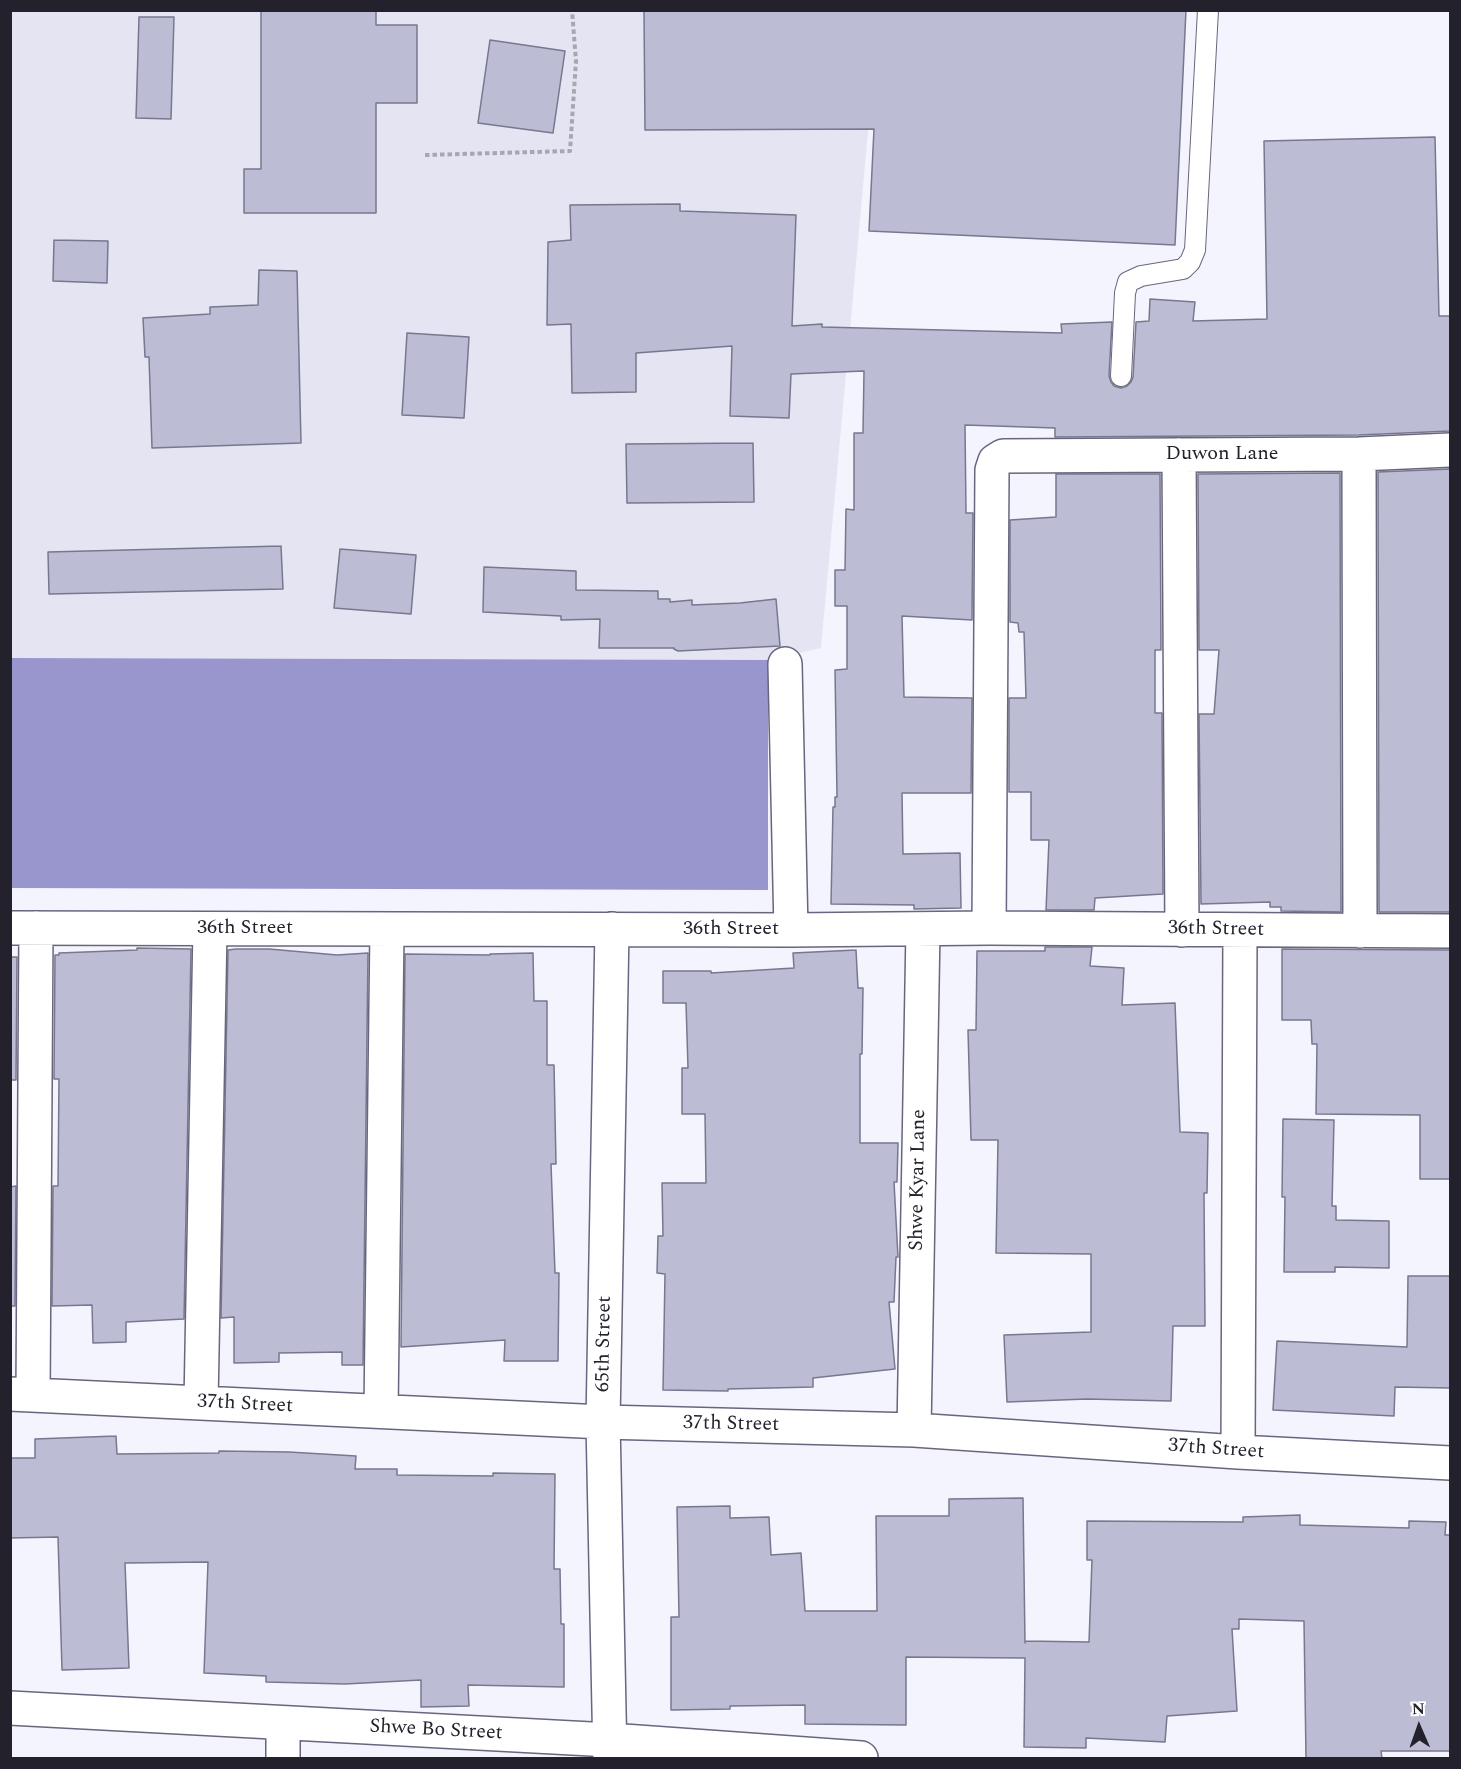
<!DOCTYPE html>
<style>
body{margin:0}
#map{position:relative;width:1461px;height:1769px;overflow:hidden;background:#f4f4fe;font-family:Spectral,serif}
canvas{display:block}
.frame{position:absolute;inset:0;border:12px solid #23222c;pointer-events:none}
.north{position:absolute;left:1389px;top:1697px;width:60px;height:60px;-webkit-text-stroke:4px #fff;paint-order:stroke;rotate:358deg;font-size:16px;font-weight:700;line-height:24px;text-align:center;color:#23222c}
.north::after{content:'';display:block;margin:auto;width:21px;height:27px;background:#23222c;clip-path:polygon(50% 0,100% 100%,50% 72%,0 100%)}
</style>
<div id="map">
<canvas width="1461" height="1769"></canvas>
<div class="frame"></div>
<div class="north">N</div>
</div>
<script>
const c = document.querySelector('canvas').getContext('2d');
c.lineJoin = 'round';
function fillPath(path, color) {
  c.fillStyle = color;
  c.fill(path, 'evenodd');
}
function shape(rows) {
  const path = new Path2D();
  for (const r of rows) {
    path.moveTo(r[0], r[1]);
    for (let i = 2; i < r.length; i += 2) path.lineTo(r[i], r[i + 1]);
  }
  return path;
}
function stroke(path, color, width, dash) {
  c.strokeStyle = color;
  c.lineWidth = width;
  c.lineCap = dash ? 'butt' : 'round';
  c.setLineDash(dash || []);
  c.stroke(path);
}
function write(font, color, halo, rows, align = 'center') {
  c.font = font + ' Spectral,serif';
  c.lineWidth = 4.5;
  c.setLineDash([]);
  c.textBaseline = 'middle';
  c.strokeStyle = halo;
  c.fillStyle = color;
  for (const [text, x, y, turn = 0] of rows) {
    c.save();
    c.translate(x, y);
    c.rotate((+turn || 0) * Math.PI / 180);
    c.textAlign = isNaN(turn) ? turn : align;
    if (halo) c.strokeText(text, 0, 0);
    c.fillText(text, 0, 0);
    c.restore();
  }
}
fillPath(shape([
 [11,11,879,11,821,648,768,660,11,658]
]), '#e5e4f2');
fillPath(shape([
 [11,658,768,660,768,890,11,888]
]), '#9996cd');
const building = shape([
 [261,10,376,10,376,25,417,25,417,103,376,103,376,213,244,213,244,169,261,169,261,10],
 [644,10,1186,10,1175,245,869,231,874,129,645,130,644,10],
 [139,17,174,17,171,119,136,118,139,17],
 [490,40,565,51,553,133,478,123,490,40],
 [1435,137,1439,316,1450,316,1450,431,1359,435,1055,437,1055,428,965,425,966,513,973,513,972,620,902,616,904,697,972,698,971,793,902,793,903,854,960,853,961,908,914,909,914,905,831,904,833,807,835,807,835,797,837,797,835,670,847,669,847,606,835,606,835,570,845,570,846,509,854,510,854,433,863,433,864,371,791,374,789,418,730,416,732,346,636,353,636,392,572,393,571,324,547,325,548,242,571,240,570,205,680,204,680,211,796,215,792,326,822,324,822,327,1062,333,1061,324,1112,322,1109,376,1111,382,1114,386,1121,388,1127,386,1131,382,1133,377,1136,322,1149,321,1150,299,1195,302,1193,321,1267,319,1264,141,1435,137],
 [54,240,108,241,107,283,53,281,54,240],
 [259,270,297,271,301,443,152,448,149,357,145,357,143,318,210,314,210,307,258,305,259,270],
 [407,333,469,337,464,418,402,415,407,333],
 [753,443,754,502,627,503,626,444,753,443],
 [1450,469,1450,912,1379,912,1378,472,1450,469],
 [1340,473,1341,912,1281,911,1281,907,1270,907,1270,902,1201,904,1199,714,1214,714,1219,650,1199,650,1198,474,1340,473],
 [1056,474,1160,474,1161,650,1155,650,1155,713,1162,713,1163,894,1095,898,1094,910,1046,910,1049,840,1031,840,1031,792,1009,792,1009,698,1026,698,1024,632,1019,632,1018,623,1010,622,1010,520,1056,517,1056,474],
 [281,546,283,589,49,594,48,552,281,546],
 [340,549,416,555,411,614,334,608,340,549],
 [484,567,576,571,576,590,658,591,658,599,670,599,670,602,692,600,692,605,740,603,776,599,780,646,678,651,674,649,674,648,599,648,600,619,561,620,561,616,483,612,484,567],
 [1045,947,1092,947,1090,966,1124,968,1122,1005,1175,1003,1180,1132,1208,1133,1207,1193,1204,1193,1205,1326,1173,1326,1171,1401,1087,1399,1007,1402,1004,1335,1091,1332,1091,1254,996,1253,998,1140,971,1140,968,1030,976,1030,977,951,1045,951,1045,947],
 [137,948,191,949,184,1319,126,1322,126,1342,93,1343,92,1305,52,1306,53,1186,58,1186,59,1079,54,1079,55,955,59,955,59,953,137,950,137,948],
 [236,949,269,949,337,955,368,953,363,1365,342,1365,342,1352,279,1353,279,1362,234,1363,234,1317,221,1318,228,950,236,949],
 [1282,949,1450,950,1450,1179,1420,1179,1420,1115,1316,1114,1317,1044,1312,1044,1311,1020,1282,1020,1282,949],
 [856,950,858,988,863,988,862,1054,860,1054,860,1143,898,1143,897,1182,894,1182,898,1257,896,1257,894,1302,889,1302,895,1369,813,1378,813,1387,728,1389,728,1391,663,1390,665,1274,657,1273,658,1236,663,1236,662,1183,706,1183,705,1114,682,1114,682,1068,688,1068,686,1003,663,1003,663,971,711,971,711,973,794,968,793,953,856,950],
 [533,953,534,1001,547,1001,547,1065,554,1065,556,1164,551,1164,555,1273,559,1273,558,1361,504,1361,505,1340,401,1347,405,954,490,955,490,954,533,953],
 [10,957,17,957,16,1080,10,1080,10,957],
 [1283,1119,1334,1120,1332,1206,1336,1206,1336,1220,1389,1221,1389,1268,1335,1267,1335,1272,1284,1272,1285,1197,1282,1197,1283,1119],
 [16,1186,15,1306,10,1306,10,1187,16,1186],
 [1408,1276,1450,1276,1450,1388,1395,1387,1394,1416,1273,1410,1277,1341,1407,1347,1408,1276],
 [116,1436,117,1454,219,1453,219,1451,289,1452,356,1456,355,1469,397,1469,397,1475,493,1476,493,1473,555,1474,554,1569,560,1569,561,1624,564,1624,564,1687,468,1685,469,1706,421,1707,421,1680,345,1684,266,1682,266,1676,204,1673,208,1562,125,1563,129,1668,62,1670,58,1537,10,1538,10,1458,35,1458,35,1439,116,1436],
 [1023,1498,1025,1643,1025,1641,1089,1642,1092,1560,1087,1560,1087,1521,1243,1522,1243,1517,1300,1515,1300,1525,1409,1528,1409,1521,1446,1522,1445,1535,1450,1535,1450,1751,1381,1751,1382,1758,1306,1758,1304,1621,1239,1619,1239,1629,1232,1629,1237,1711,1167,1716,1165,1742,1086,1738,1086,1748,1024,1747,1025,1658,906,1657,906,1725,805,1724,805,1705,730,1706,730,1709,671,1710,671,1617,679,1617,677,1507,730,1506,730,1518,769,1517,771,1555,801,1553,805,1611,877,1611,876,1516,949,1516,949,1499,1023,1498]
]);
fillPath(building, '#bdbcd5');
stroke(building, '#77778e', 1.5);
const lane = shape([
 [1121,376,1125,293,1128,282,1141,276,1183,269,1190,262,1195,250,1208,10]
]);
const street = shape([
 [1359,454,1360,931],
 [1179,455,1182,930],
 [785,664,791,930],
 [10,928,791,930,989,928,1450,931],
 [989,928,992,470,995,461,1003,456,1359,454,1450,450],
 [10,1394,603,1422,914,1430,1238,1452,1450,1463],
 [33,1395,36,928],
 [201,1403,210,929],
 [381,1411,387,929],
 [914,1430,923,930],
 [1238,1452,1240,931],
 [10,1708,610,1740,861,1758],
 [283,1758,283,1723],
 [610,1758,603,1422,612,929]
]);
stroke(lane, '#67667d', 22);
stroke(street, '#67667d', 36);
stroke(shape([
 [425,155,570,151,576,61,572,10]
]), '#a7a7b1', 4, [4.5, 3]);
stroke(lane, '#fff', 20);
stroke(street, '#fff', 33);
write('20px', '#23222c', '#fff', [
 ["Duwon Lane",1222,455],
 ["36th Street",245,929],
 ["36th Street",731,930],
 ["36th Street",1216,930,1],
 ["Shwe Kyar Lane",919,1180,-89],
 ["65th Street",605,1344,-89],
 ["37th Street",245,1405,3],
 ["37th Street",731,1425,1],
 ["37th Street",1216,1450,4],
 ["Shwe Bo Street",436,1731,3]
]);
</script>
